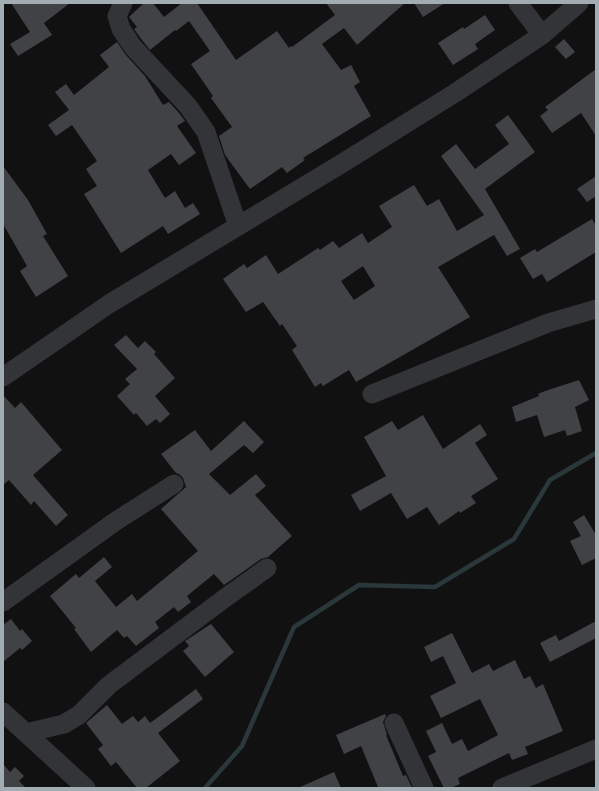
<!DOCTYPE html>
<style>
body{margin:0}
#map{position:relative;width:599px;height:791px;overflow:hidden;background:#111112;font-family:Figtree,sans-serif}
canvas{display:block}
.frame{position:absolute;inset:0;border:4px solid #a2acb3;pointer-events:none}
</style>
<div id="map">
<canvas width="599" height="791"></canvas>
<div class="frame"></div>
</div>
<script>
const c = document.querySelector('canvas').getContext('2d');
c.lineJoin = 'round';
function shape(rows) {
  const path = new Path2D();
  for (const r of rows) {
    path.moveTo(r[0], r[1]);
    for (let i = 2; i < r.length; i += 2) path.lineTo(r[i], r[i + 1]);
  }
  return path;
}
function stroke(path, color, width, dash) {
  c.strokeStyle = color;
  c.lineWidth = width;
  c.lineCap = dash ? 'butt' : 'round';
  c.setLineDash(dash || []);
  c.stroke(path);
}
function fillPath(path, color) {
  c.fillStyle = color;
  c.fill(path, 'evenodd');
}
stroke(shape([
 [205,788,242,746,294,627,359,585,435,587,514,539,550,480,596,453]
]), '#2a373b', 4.5);
fillPath(shape([
 [11,3,70,3,44,23,52,35,18,56,10,44,30,32],
 [144,3,153,3,164,17,182,3,197,3,236,60,277,31,289,48,291,46,292,47,335,15,326,3,405,3,357,45,344,28,322,44,341,70,351,65,360,82,354,86,371,116,303,158,305,160,287,173,282,167,250,189,225,155,219,136,232,127,211,98,213,96,191,64,210,51,189,21,176,31,175,30,150,50,142,40,134,29,137,27,129,17],
 [414,3,445,3,423,17],
 [485,15,495,30,475,44,478,49,453,65,438,43,463,27,464,29],
 [564,39,575,52,566,59,555,47],
 [117,42,125,54,145,76,163,105,169,102,179,113,185,121,177,126,196,153,179,165,171,154,148,170,165,198,175,191,185,208,193,203,200,214,168,234,163,226,121,253,84,194,97,186,86,169,97,161,72,125,56,136,48,125,69,110,55,92,66,84,74,95,109,67,100,55],
 [596,69,596,136,581,113,552,133,540,116,548,110,545,107],
 [508,115,535,152,485,189,520,249,507,256,494,235,438,267,470,317,356,382,349,370,323,386,321,383,315,387,292,350,297,346,282,324,280,326,263,302,246,312,223,279,244,264,247,268,266,255,278,274,318,248,320,250,333,241,339,248,362,233,368,243,392,227,379,206,414,185,427,206,439,199,457,231,484,215,441,156,456,144,475,169,509,144,495,125],
 [363,266,375,286,354,300,341,281],
 [3,166,28,200,47,234,43,236,68,276,36,297,20,271,27,266,3,224],
 [596,176,596,196,587,202,577,189],
 [592,219,596,226,596,252,547,282,542,274,533,279,520,258,535,249,537,252],
 [126,335,138,348,145,341,156,352,154,354,175,378,155,396,170,414,160,423,156,419,147,426,136,413,134,415,117,396,130,384,125,379,137,369,114,345],
 [579,380,589,400,575,407,582,431,567,436,565,430,544,437,537,415,516,422,512,407,539,396,538,394,545,391],
 [3,395,15,408,21,402,62,450,33,475,68,515,56,526,34,501,31,505,9,480,3,485],
 [423,415,443,449,480,424,487,435,475,443,498,479,471,496,476,503,460,513,459,511,439,525,427,507,407,519,391,493,360,511,351,495,386,476,364,437,392,421,398,430],
 [244,421,264,442,253,453,244,445,209,474,230,495,256,474,266,486,255,495,292,536,268,557,261,559,224,585,214,574,187,596,191,602,178,612,174,607,155,622,159,628,136,646,127,636,124,638,117,630,91,652,74,629,76,628,50,596,76,574,79,578,104,557,112,567,95,581,116,607,132,594,137,601,198,551,161,509,186,487,183,478,179,474,176,473,161,454,195,430,211,451],
 [584,515,596,535,596,558,582,565,570,541,581,536,573,522],
 [11,619,20,631,22,629,32,641,22,650,20,648,3,662,3,625],
 [596,621,596,638,550,662,540,643,556,635,559,641],
 [211,624,234,652,205,677,183,651,189,646,185,641],
 [452,633,472,673,489,664,493,671,515,660,524,679,530,676,536,688,543,684,563,731,525,747,528,754,512,760,509,753,458,778,460,784,451,788,444,788,428,756,436,752,426,731,442,723,452,744,462,739,468,751,498,735,480,699,441,718,430,696,456,683,443,656,431,662,424,647],
 [196,689,203,699,158,733,180,761,146,788,137,788,116,762,111,766,98,749,103,745,86,723,107,705,122,724,133,716,138,722,145,716,150,723],
 [385,714,386,716,383,722,387,735,386,735,403,776,406,775,412,788,376,788,378,787,361,746,344,754,336,735],
 [3,764,10,772,15,767,24,776,19,781,26,788,3,788],
 [334,772,341,788,298,788]
]), '#404245');
stroke(shape([
 [123,3,117,16,121,29,133,47,188,106,206,132,238,226],
 [518,3,542,35],
 [3,377,109,304,341,164,455,93,542,35,579,3],
 [372,394,548,323,596,309],
 [3,602,116,521,174,484],
 [3,712,86,788],
 [394,723,424,788],
 [26,733,64,724,79,715,109,685,225,598,267,568],
 [502,788,596,749]
]), '#323437', 19);
</script>
